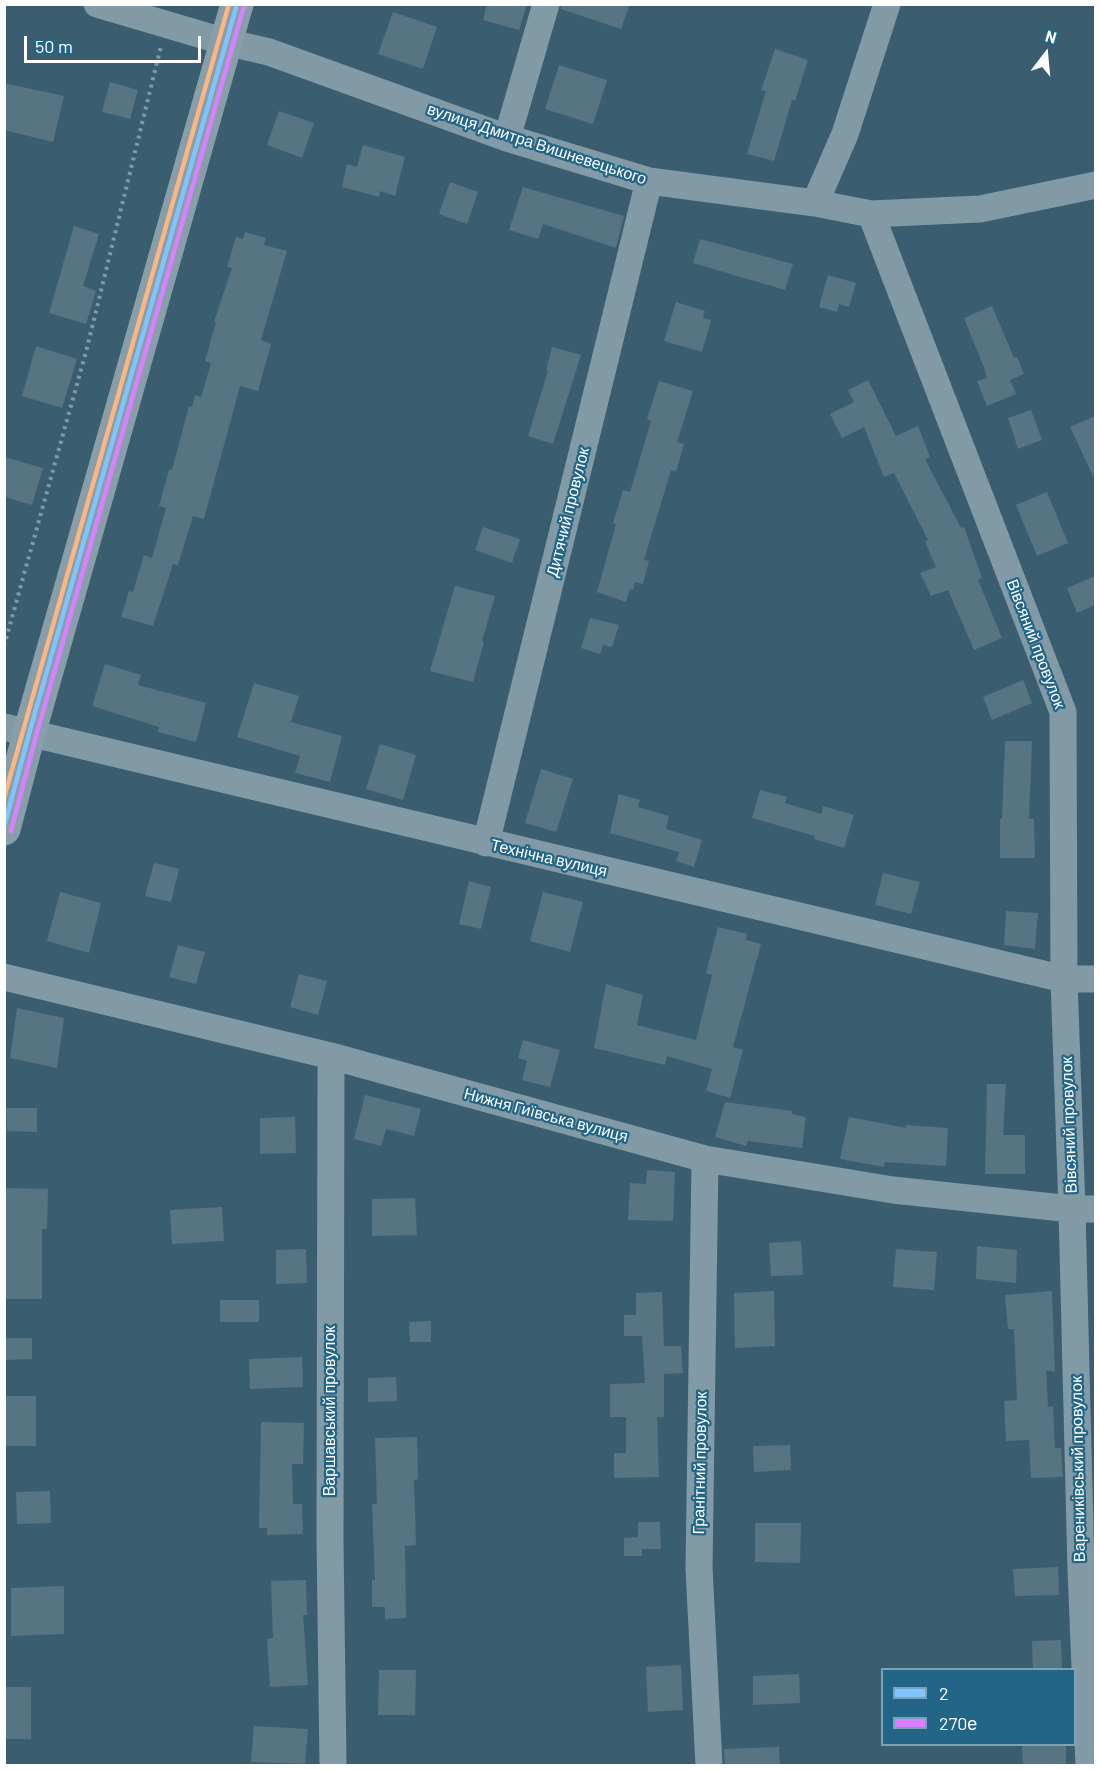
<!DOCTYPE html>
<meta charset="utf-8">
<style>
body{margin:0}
#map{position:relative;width:1100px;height:1770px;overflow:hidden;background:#3a5e70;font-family:Barlow,sans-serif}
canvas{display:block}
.frame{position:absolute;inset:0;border:6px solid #fff;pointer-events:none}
.legend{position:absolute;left:881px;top:1668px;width:195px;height:78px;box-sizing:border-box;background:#236587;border:2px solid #7ba3b7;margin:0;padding:8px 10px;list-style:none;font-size:18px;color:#fff}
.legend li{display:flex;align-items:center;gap:12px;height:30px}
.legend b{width:30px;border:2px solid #7ba3b7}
.north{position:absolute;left:1016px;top:24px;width:60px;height:60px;-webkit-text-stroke:4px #236587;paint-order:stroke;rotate:16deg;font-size:16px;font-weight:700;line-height:24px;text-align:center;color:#fff}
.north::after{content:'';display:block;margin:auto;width:21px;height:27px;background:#fff;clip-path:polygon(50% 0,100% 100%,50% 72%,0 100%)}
.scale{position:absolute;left:24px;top:36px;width:177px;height:27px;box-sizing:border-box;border:3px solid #fff;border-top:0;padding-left:8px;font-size:18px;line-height:21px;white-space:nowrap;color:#fff;-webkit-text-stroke:4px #236587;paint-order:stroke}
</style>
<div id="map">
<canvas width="1100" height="1770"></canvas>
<div class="frame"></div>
<ul class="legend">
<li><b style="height:8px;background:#80c4ff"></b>2</li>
<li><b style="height:8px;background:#d880ff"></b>270е</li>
</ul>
<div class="north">N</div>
<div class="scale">50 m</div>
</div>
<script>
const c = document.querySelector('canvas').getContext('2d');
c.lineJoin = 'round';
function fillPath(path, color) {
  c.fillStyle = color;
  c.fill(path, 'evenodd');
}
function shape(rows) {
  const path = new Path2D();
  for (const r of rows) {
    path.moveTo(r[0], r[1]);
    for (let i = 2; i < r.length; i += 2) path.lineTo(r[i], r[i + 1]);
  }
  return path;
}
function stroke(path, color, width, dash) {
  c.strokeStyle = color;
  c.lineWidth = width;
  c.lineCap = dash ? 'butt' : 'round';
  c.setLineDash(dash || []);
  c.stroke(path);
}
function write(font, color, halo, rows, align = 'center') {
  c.font = font + ' Barlow,sans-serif';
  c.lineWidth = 4.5;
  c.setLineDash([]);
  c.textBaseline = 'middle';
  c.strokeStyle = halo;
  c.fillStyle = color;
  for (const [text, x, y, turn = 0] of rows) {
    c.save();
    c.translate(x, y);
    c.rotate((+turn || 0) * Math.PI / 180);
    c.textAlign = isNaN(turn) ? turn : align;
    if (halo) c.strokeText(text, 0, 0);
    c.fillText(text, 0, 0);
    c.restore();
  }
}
fillPath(shape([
 [487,4,527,4,519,30,483,20],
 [561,4,630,4,621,29,561,9],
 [393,12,437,27,423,69,378,54],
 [775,49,808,60,795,101,792,100,774,161,747,154,766,91,761,90],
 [559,65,607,80,593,124,545,109],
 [110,82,138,90,130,119,102,112],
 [4,83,64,96,53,142,4,130],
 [279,111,314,123,302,158,267,145],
 [363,145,405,157,395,196,380,191,379,197,342,187,347,164,357,167],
 [450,182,478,192,467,224,439,214],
 [523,187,624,216,616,248,543,224,538,239,509,230],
 [74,226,99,234,83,286,96,291,86,324,49,313],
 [245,232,266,238,264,245,287,251,261,340,271,344,258,391,240,386,204,519,193,516,178,565,173,564,153,626,121,617,129,591,133,592,144,555,152,558,166,508,159,506,169,470,172,470,189,406,192,407,195,395,201,397,211,363,205,361,216,322,214,322,232,268,227,267,236,237,243,239],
 [700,239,793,264,785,290,693,263],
 [828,275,856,283,849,307,839,304,837,312,819,307],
 [676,302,705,311,703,318,711,320,702,352,664,341],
 [992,306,1014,358,1017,357,1024,374,1010,380,1016,394,987,406,977,381,987,378,985,370,964,318],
 [36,346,77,359,62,408,22,396],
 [552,347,581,355,553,444,528,436,548,371,546,371],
 [868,380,896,436,918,426,930,457,925,459,961,528,964,527,982,578,978,580,1002,638,974,650,948,590,931,596,920,573,936,567,925,542,928,540,894,473,884,477,864,427,842,438,830,414,854,402,848,390],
 [659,381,693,391,677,442,684,444,676,472,671,470,644,560,649,561,643,584,635,582,633,590,630,589,626,602,597,592,616,524,613,523,623,490,630,492,651,421,647,419],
 [1031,410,1042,440,1018,449,1008,418],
 [1095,416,1095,480,1070,427],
 [4,457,43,468,32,505,4,497],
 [1047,492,1068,543,1037,556,1016,505],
 [483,527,520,539,512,563,475,550],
 [1095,576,1095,605,1077,613,1067,588],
 [455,586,495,596,482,641,484,642,473,682,430,671],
 [590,618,619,625,612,647,603,645,600,654,581,648],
 [105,664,141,675,138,685,206,703,196,742,158,732,159,727,92,706],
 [1023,680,1032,703,992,720,983,697],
 [254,683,299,696,291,722,342,736,330,782,295,773,300,756,237,737],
 [1005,741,1032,741,1029,819,1034,819,1035,858,1000,858,1000,819,1002,819],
 [380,744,416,755,403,800,366,789],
 [541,769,573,779,556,832,525,823],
 [760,790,787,797,785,803,821,814,823,806,854,815,844,848,814,839,815,836,752,818],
 [619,794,640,800,638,807,669,816,666,829,702,840,694,867,676,861,679,852,610,833],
 [154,863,179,869,171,902,145,896],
 [883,873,920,882,911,914,875,905],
 [469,881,491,887,481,929,459,924],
 [60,892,101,903,89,953,47,941],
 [543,892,583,902,570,952,530,941],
 [1006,911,1038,913,1035,949,1004,945],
 [718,927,747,934,746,940,761,944,733,1047,743,1050,730,1098,706,1091,712,1069,667,1056,665,1065,594,1048,606,984,643,995,637,1025,696,1040,712,975,706,973],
 [178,945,205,952,196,984,169,977],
 [299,974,327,981,318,1015,290,1007],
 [17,1008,64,1018,57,1068,10,1058],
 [523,1040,560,1050,550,1087,522,1080,527,1061,518,1058],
 [987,1084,1006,1084,1003,1135,1025,1135,1025,1174,985,1174],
 [365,1095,421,1109,414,1136,386,1129,381,1146,354,1139],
 [725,1102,792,1111,792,1114,806,1117,802,1148,748,1141,746,1146,715,1137],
 [6,1108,37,1108,37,1132,7,1131],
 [295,1117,296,1153,260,1154,260,1118],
 [849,1117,906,1128,906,1125,948,1128,946,1166,885,1162,884,1167,840,1159],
 [647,1170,675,1172,673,1221,628,1220,630,1183,646,1184],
 [4,1188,48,1189,47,1229,42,1229,42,1299,4,1299],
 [415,1198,417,1235,372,1236,372,1199],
 [222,1207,224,1241,172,1244,170,1210],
 [801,1241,803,1275,771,1276,769,1243],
 [977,1246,1017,1250,1016,1283,976,1279],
 [306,1249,307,1283,276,1284,276,1250],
 [896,1249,937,1252,934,1290,893,1287],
 [774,1291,775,1346,735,1348,734,1293],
 [1052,1291,1055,1371,1046,1371,1048,1407,1053,1406,1055,1448,1061,1448,1063,1477,1031,1478,1029,1440,1006,1441,1004,1401,1017,1400,1014,1329,1008,1329,1005,1295],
 [662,1292,664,1346,681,1346,683,1373,664,1374,664,1417,657,1417,659,1477,614,1478,614,1453,626,1453,626,1417,610,1417,610,1384,645,1383,642,1336,624,1336,624,1315,636,1315,636,1293],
 [220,1300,259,1300,259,1322,220,1322],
 [431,1321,431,1342,410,1342,409,1322],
 [4,1338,32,1338,32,1359,4,1360],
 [302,1357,303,1387,250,1389,249,1359],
 [396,1377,397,1401,368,1402,368,1378],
 [5,1396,36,1396,36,1446,5,1446],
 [261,1422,304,1423,303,1464,292,1464,293,1504,302,1504,303,1534,267,1535,267,1528,259,1528],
 [417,1437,418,1479,414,1480,416,1545,405,1546,406,1618,385,1619,385,1607,372,1607,372,1580,375,1580,372,1504,377,1504,375,1438],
 [790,1445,791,1470,754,1472,753,1446],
 [50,1491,51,1523,17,1524,16,1492],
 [638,1522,660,1522,661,1549,642,1549,642,1556,624,1556,624,1538,638,1537],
 [755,1523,801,1523,800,1563,755,1562],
 [1058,1567,1059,1595,1015,1596,1013,1569],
 [306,1580,307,1615,303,1615,308,1685,270,1687,267,1639,273,1638,271,1581],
 [64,1586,64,1634,11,1636,11,1588],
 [1061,1640,1062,1670,1033,1670,1032,1641],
 [681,1665,683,1710,648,1712,646,1667],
 [379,1670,416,1670,415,1715,378,1715],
 [799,1674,800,1703,753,1705,753,1676],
 [4,1687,31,1687,31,1739,4,1739],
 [254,1726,308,1729,305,1764,251,1762],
 [1022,1744,1066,1744,1066,1766,1023,1766],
 [779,1747,780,1766,725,1766,724,1749]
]), '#577482');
stroke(shape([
 [4,646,86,352,161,46]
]), '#819aa6', 4, [3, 4.5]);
stroke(shape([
 [97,4,226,42,269,52,507,138,649,181,815,203,871,214,980,209,1096,185],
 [507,138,546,4],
 [815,203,845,134,887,4],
 [871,214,1063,712,1064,979,1072,1209,1081,1570,1089,1766],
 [4,727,1064,979,1096,979],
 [486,843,649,181],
 [4,977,331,1056,705,1159,893,1190,1072,1209,1096,1209],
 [331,1056,330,1539,333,1766],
 [705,1159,699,1568,709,1766]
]), '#819aa6', 27);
stroke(shape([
 [4,829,29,734,237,4]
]), '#889faa', 33);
stroke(shape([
 [4,827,29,734,237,4]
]), '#80c4ff', 4.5);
stroke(shape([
 [11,831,36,736,244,6]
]), '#d880ff', 4.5);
stroke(shape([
 [4,798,229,4]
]), '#ffb580', 4.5);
write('16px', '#fff', '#236587', [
 ["вулиця Дмитра Вишневецького",537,144,18],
 ["Дитячий провулок",568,512,-76],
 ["Вівсяний провулок",1036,644,69],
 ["Технічна вулиця",549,858,13],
 ["Нижня Гиївська вулиця",546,1115,15],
 ["Вівсяний провулок",1069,1125,-92],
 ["Варшавський провулок",330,1411,-90],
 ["Гранітний провулок",700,1463,-89],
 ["Варениківський провулок",1078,1469,-91]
]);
</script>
